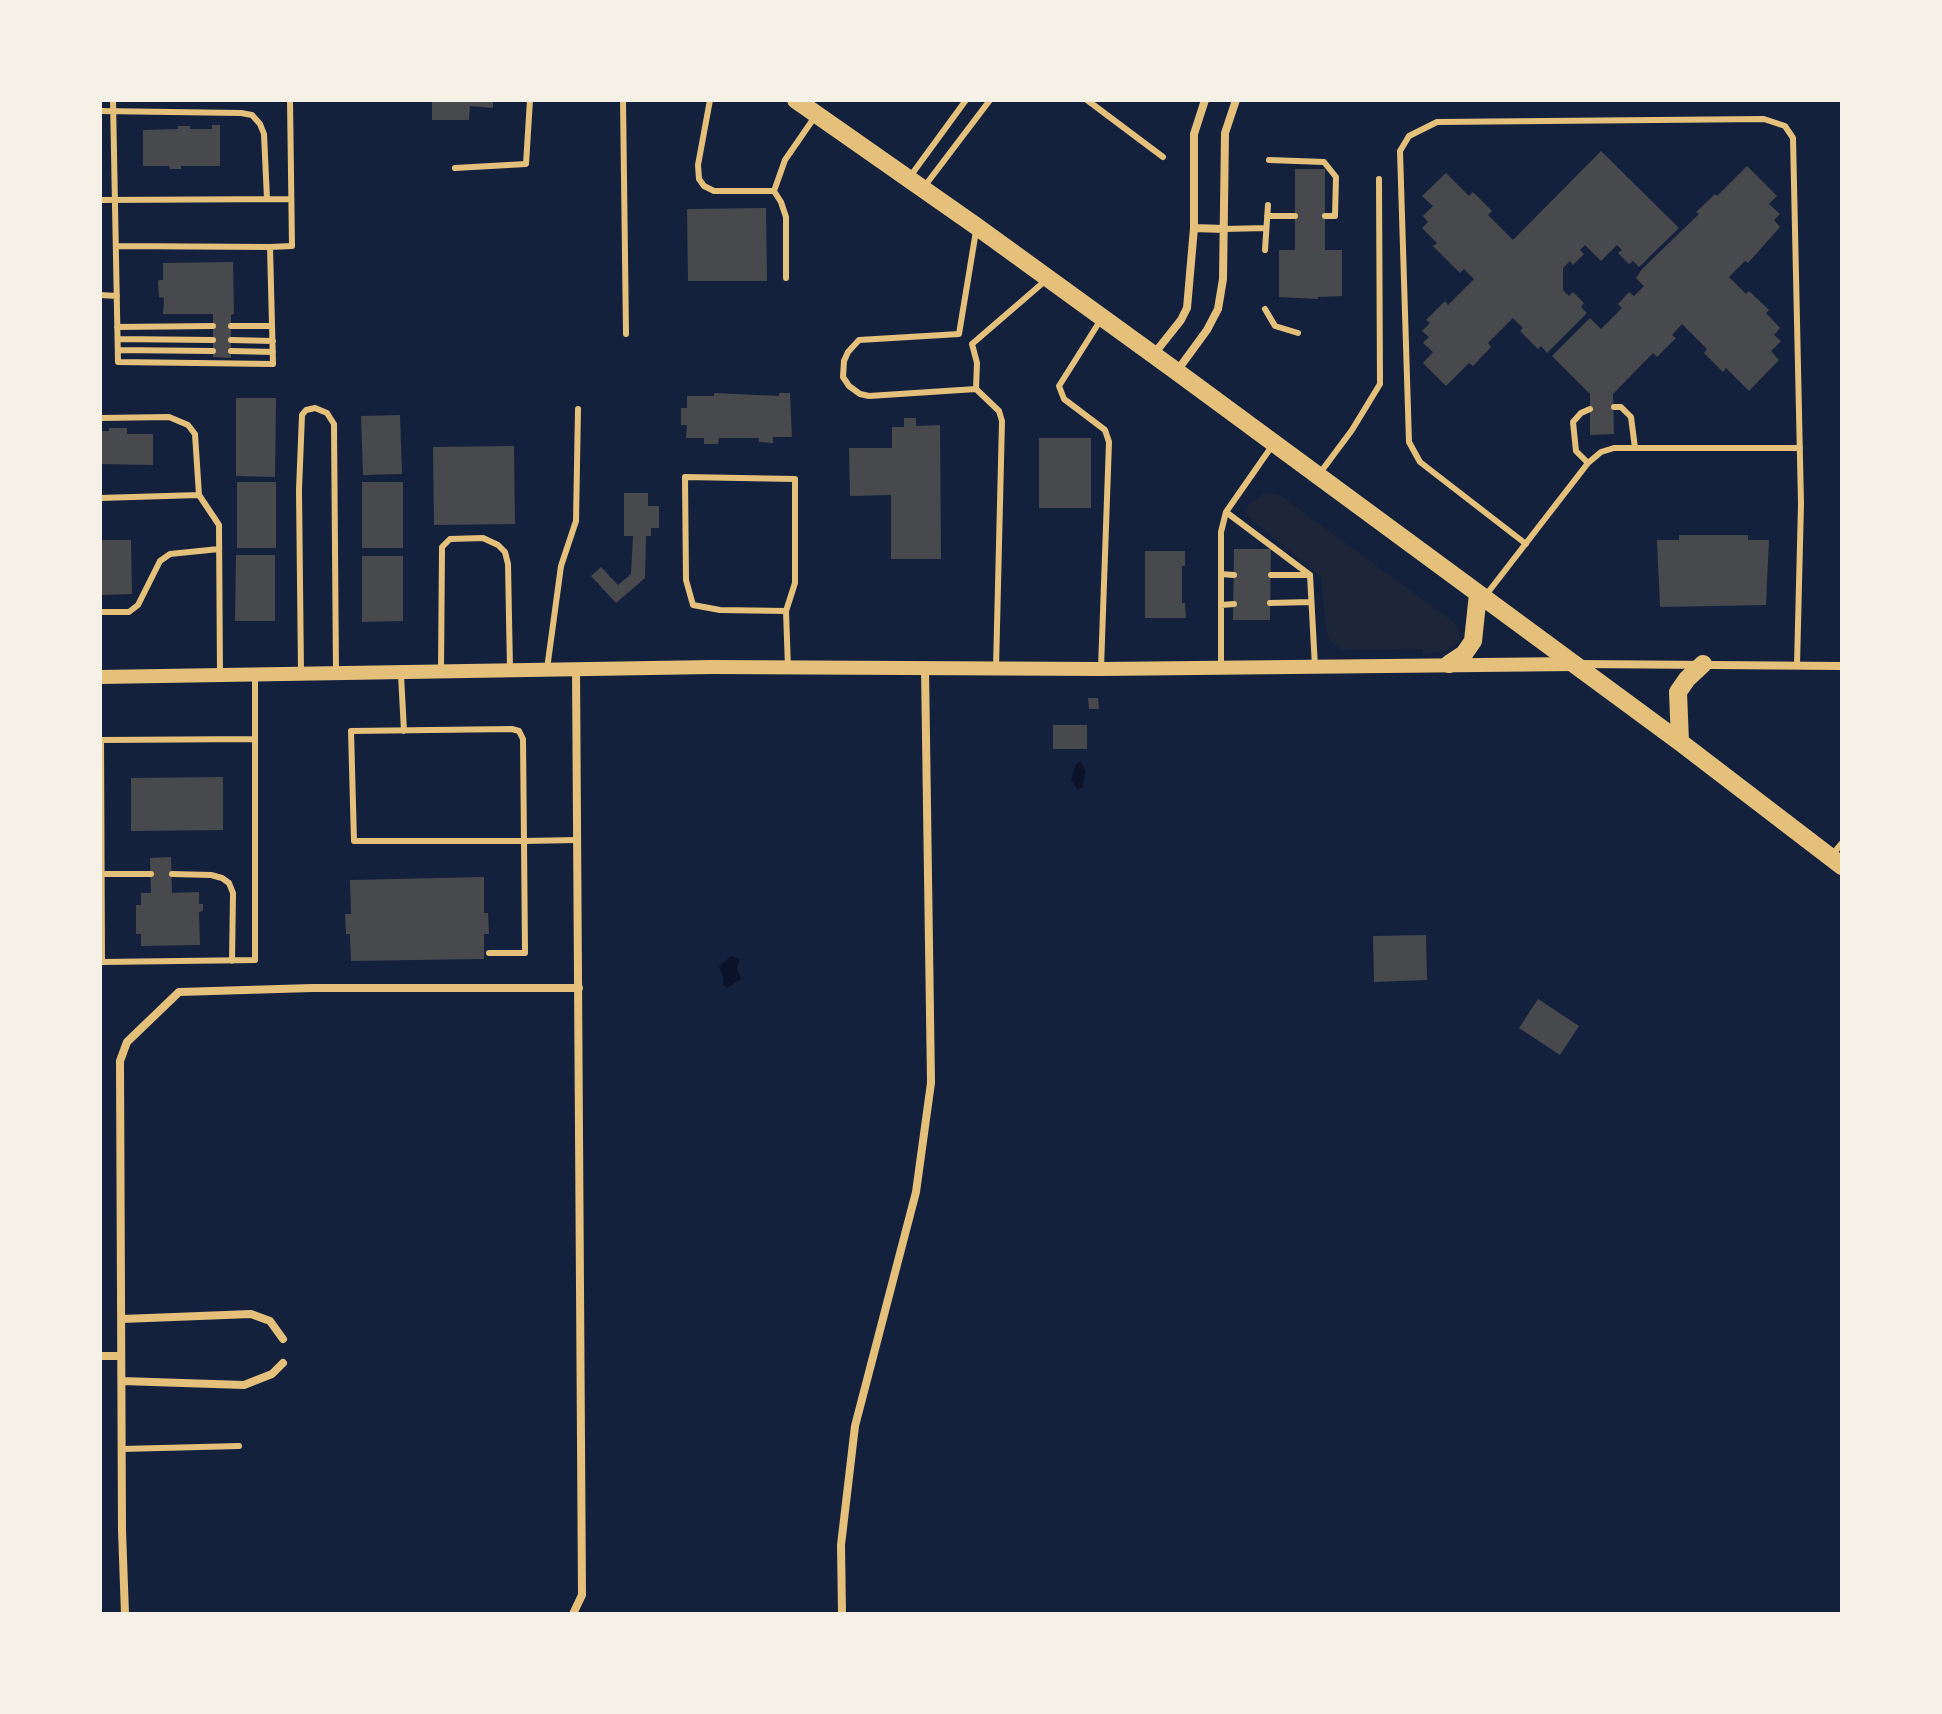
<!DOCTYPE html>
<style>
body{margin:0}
#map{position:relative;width:1942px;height:1714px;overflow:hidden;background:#14213d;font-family:"Crimson Pro",serif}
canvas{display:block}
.frame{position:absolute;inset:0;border:102px solid #f6f1e7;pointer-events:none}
</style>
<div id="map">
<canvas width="1942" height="1714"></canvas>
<div class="frame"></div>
</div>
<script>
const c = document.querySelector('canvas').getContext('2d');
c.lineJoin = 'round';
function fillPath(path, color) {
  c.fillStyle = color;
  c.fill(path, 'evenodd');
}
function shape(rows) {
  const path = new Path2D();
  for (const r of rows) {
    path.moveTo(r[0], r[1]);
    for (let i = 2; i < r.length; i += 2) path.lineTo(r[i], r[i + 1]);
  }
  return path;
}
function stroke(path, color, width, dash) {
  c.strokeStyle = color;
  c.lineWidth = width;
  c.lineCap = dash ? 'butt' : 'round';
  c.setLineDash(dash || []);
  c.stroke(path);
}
fillPath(shape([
 [1264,493,1277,494,1284,498,1454,622,1459,630,1460,641,1446,651,1423,654,1423,649,1342,650,1334,645,1327,634,1325,621,1321,577,1246,515,1248,505]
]), '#1d2539');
fillPath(shape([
 [1081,761,1085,771,1083,787,1078,790,1071,780,1076,764],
 [731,956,740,959,737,968,741,979,727,988,723,985,723,977,719,967]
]), '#0b132b');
fillPath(shape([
 [432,100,493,100,493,108,470,106,469,120,432,120],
 [212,125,220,125,220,166,181,166,181,169,170,169,169,166,143,166,143,130,178,129,178,126,190,126,190,129,212,129],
 [1601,151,1679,228,1639,267,1633,261,1629,264,1618,253,1622,250,1617,245,1601,261,1585,245,1580,250,1584,254,1573,265,1570,261,1563,268,1563,290,1569,296,1573,292,1584,303,1581,307,1587,313,1547,353,1541,346,1538,349,1520,331,1523,328,1513,318,1488,343,1491,347,1473,366,1469,363,1446,386,1423,363,1433,352,1423,343,1429,337,1422,331,1430,323,1426,320,1445,301,1448,305,1474,279,1464,269,1460,273,1433,246,1437,243,1422,228,1428,222,1423,216,1433,206,1422,196,1446,173,1469,196,1473,192,1492,211,1488,215,1513,240],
 [1747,166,1777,196,1769,204,1780,214,1774,220,1780,227,1748,263,1745,261,1729,277,1746,294,1749,291,1769,310,1766,313,1780,328,1774,335,1781,341,1771,351,1779,360,1749,391,1726,368,1723,372,1704,353,1707,349,1682,324,1672,335,1676,338,1657,357,1653,353,1613,394,1614,434,1590,435,1590,394,1552,356,1590,318,1601,329,1622,308,1618,304,1629,292,1634,296,1644,286,1636,278,1642,269,1699,214,1696,212,1715,194,1717,196],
 [1295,169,1325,169,1325,250,1342,250,1342,296,1318,297,1318,299,1279,297,1279,250,1295,250],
 [766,208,767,281,688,281,687,209],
 [233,262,234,314,231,315,231,358,213,357,213,314,163,314,164,298,159,297,158,283,159,280,163,280,163,263],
 [714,393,779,396,779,393,790,393,792,437,773,437,773,443,759,442,759,438,719,438,718,444,704,444,704,438,686,438,687,425,681,425,681,408,687,408,687,396,714,396],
 [236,398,276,398,275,477,236,476],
 [400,415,402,474,363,475,361,416],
 [904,418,916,418,916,426,940,425,941,559,891,559,891,495,850,496,849,448,892,448,892,427,904,427],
 [109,428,127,428,127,434,153,434,153,465,100,464,100,431,109,431],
 [1039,438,1091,438,1091,508,1039,508],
 [514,446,515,524,434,525,433,447],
 [237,482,276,482,276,548,237,548],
 [362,482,403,482,403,548,362,548],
 [624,493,648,493,648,506,659,506,659,528,651,528,651,536,646,536,645,578,616,603,591,576,601,567,618,585,631,574,633,536,624,536],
 [1679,535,1748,535,1748,540,1769,540,1766,605,1660,607,1657,540,1679,540],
 [100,540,131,540,132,594,100,595],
 [1234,549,1271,549,1270,620,1233,620],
 [1145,551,1185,551,1185,566,1182,566,1182,603,1185,603,1186,618,1145,618],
 [236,555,275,555,275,621,235,621],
 [362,556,403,556,403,621,362,622],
 [1088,698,1098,698,1099,709,1089,709],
 [1053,725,1087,725,1087,749,1053,749],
 [223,777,223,830,131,831,131,778],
 [171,857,172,893,199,892,199,904,203,904,203,911,199,912,200,945,141,946,141,934,136,934,136,905,141,905,141,893,151,893,150,858],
 [484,877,484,913,488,913,489,934,484,934,484,959,351,961,350,934,346,934,345,914,351,914,350,880],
 [1426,935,1427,980,1374,982,1373,936],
 [1538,999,1579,1026,1560,1055,1519,1028]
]), '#48494c');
stroke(shape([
 [113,100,118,362,273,364,270,247,116,246],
 [623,100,626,334],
 [710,100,698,165,699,179,704,186,714,191,774,191,785,160,814,118],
 [1087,100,1163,157],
 [100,111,241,113,252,115,260,124,264,134,267,199],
 [1269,160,1324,162,1336,177,1335,216,1325,216],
 [455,168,526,164,530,100],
 [909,178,966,100],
 [924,187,990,100],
 [774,191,781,202,786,217,786,278],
 [100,200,291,199],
 [1267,216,1295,216],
 [1224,229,1266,228],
 [976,231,959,334,859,340,848,352,844,361,843,377,849,386,860,394,869,396,976,389],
 [270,247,292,246,290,100],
 [1265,250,1268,205],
 [100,295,117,296],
 [1265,309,1275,326,1298,333],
 [1100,321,1059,386,1064,399,1105,430,1109,442,1101,668],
 [231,326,272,326],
 [117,327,213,326],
 [118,339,213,340],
 [231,340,273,341],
 [118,350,213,351],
 [231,351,273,352],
 [1614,407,1621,407,1631,417,1635,448],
 [100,418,169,417,188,425,195,434,199,495,219,525,220,675],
 [1588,463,1576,451,1573,422,1581,413,1590,409],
 [1320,473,1352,430,1380,384,1379,179],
 [100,498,199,495],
 [1226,512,1310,575,1315,667],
 [1526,544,1420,462,1409,442,1400,151,1409,136,1437,122,1764,119,1785,126,1793,138,1801,504,1797,665],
 [1221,574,1234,575],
 [1271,575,1310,575],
 [1486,595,1588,463,1601,452,1614,448,1800,448],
 [1270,603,1311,602],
 [1221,605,1234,604],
 [786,611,720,610,693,605,686,580,685,477,795,479,795,583,786,611,788,668],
 [100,612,129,612,138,605,160,561,170,554,219,549],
 [996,668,1002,421,999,411,976,389,977,363,972,344,1045,281],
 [1221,668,1221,532,1226,512,1272,446],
 [547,669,561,566,576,521,578,409],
 [441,671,442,547,450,539,483,538,498,545,505,552,508,564,510,670],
 [301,673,299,490,302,415,306,410,315,408,327,413,334,424,336,673],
 [401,675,404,731],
 [254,739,101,740,102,962,255,960,255,676],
 [1832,855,1842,843],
 [102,874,151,874],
 [172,874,211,875,222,878,229,883,233,893,232,961],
 [489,953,525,953,524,841,523,739,519,731,512,729,351,731,354,841,524,841,577,840],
 [122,1449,239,1446]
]), '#e5c07b', 6);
stroke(shape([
 [1194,228,1224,229],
 [1154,354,1181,320,1187,308,1194,228,1194,134,1205,100],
 [1177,371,1207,330,1218,309,1223,279,1225,133,1236,100],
 [1579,664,1842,666],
 [122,1319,251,1314,270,1321,283,1339],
 [100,1356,121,1356],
 [122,1381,244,1385,272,1374,283,1363],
 [125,1614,122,1530,120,1061,127,1042,179,992,312,988,579,988],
 [573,1614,582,1595,576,669],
 [842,1614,841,1545,855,1426,916,1192,931,1083,925,668]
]), '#e5c07b', 8);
stroke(shape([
 [100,677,712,667,1101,669,1575,664]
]), '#e5c07b', 14);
stroke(shape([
 [796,100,976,226,1176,371,1680,742,1842,866],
 [1449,664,1464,654,1473,641,1478,594],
 [1680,742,1678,692,1687,679,1703,664]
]), '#e5c07b', 18);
</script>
